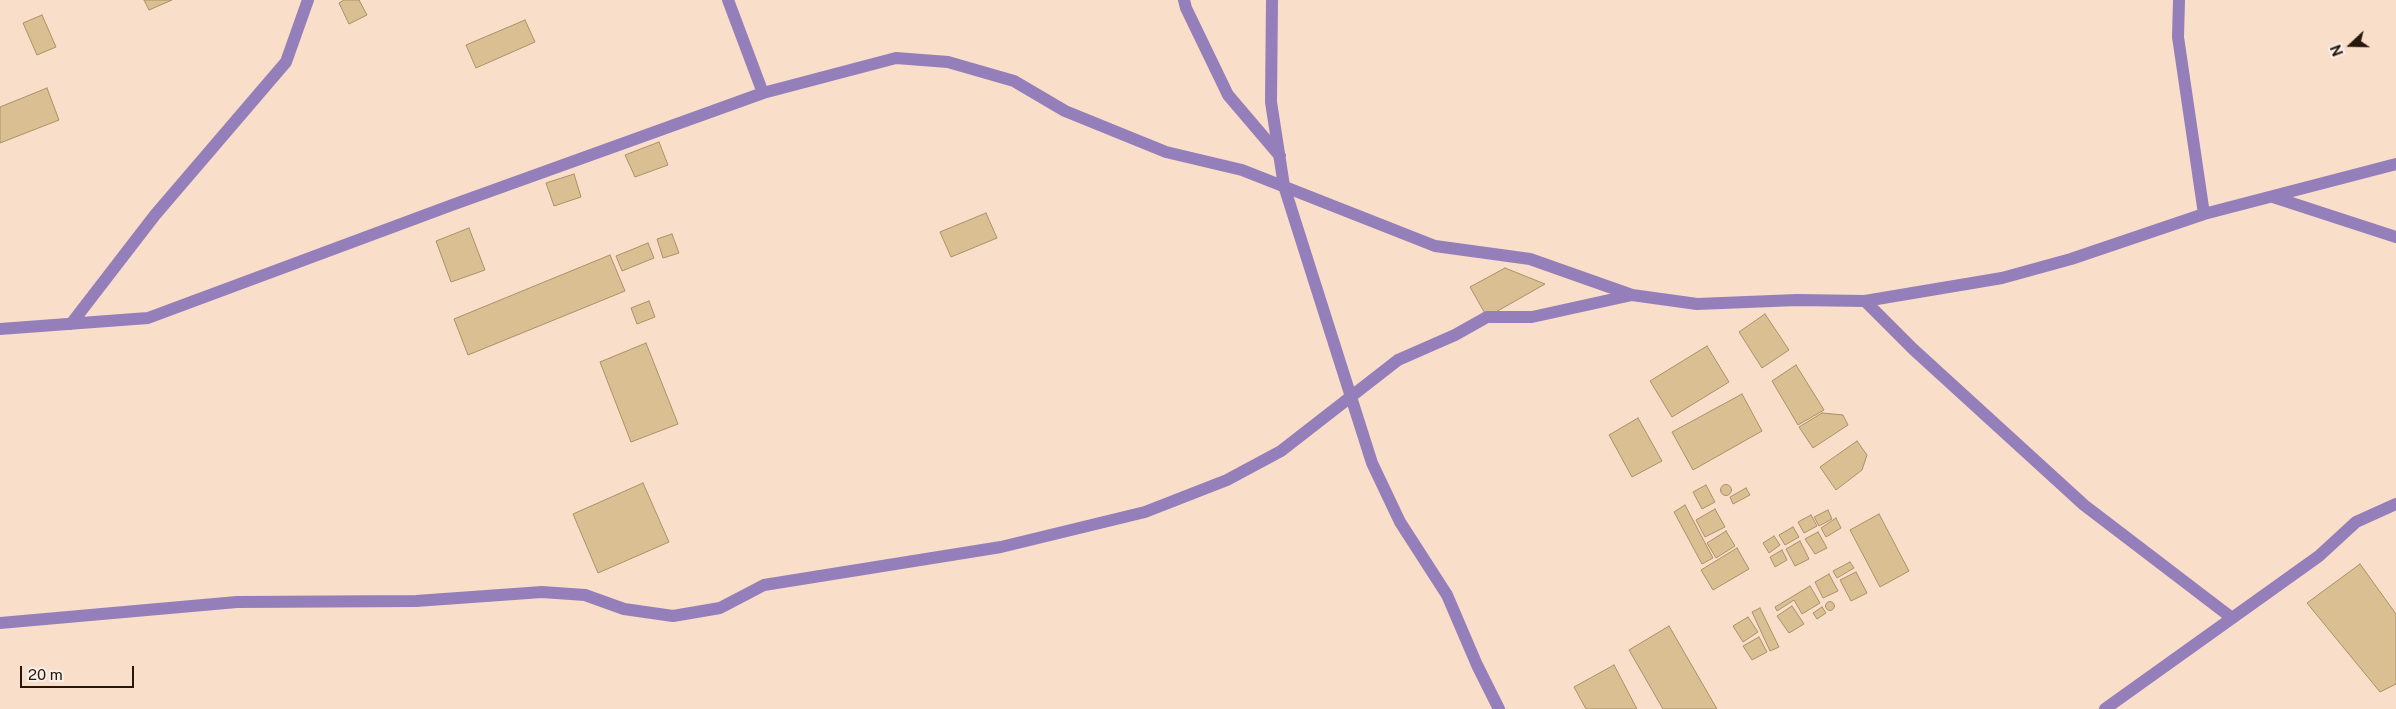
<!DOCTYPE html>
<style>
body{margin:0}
#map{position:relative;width:2396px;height:709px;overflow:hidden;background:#f9deca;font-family:"Public Sans",sans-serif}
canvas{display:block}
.north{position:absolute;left:2326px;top:20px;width:50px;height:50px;-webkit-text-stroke:4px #f8efe8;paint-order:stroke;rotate:249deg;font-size:14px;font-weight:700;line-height:20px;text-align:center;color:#27180b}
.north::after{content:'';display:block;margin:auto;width:18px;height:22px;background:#27180b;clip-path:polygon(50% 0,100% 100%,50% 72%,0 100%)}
.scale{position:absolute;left:20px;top:666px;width:114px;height:22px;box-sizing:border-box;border:2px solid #27180b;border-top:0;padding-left:6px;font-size:15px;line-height:18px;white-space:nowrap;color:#27180b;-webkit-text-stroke:4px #f8efe8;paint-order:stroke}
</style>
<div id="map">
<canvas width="2396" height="709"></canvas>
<div class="north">N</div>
<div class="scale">20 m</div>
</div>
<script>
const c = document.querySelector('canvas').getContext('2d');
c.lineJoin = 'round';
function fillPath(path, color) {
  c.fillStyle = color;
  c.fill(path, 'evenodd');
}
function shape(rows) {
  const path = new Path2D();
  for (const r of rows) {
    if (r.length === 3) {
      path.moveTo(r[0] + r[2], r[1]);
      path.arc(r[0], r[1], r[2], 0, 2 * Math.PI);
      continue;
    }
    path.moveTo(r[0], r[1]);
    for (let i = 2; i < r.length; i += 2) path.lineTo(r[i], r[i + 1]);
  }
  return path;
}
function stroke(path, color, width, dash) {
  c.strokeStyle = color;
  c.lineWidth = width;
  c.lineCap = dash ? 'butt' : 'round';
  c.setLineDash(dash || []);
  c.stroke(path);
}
const building = shape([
 [144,0,172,0,149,10,144,0],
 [344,0,359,0,367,15,349,24,339,3,344,0],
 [42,15,56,47,37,55,23,23,42,15],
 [525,20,535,42,476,68,466,45,525,20],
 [47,88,59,120,0,143,0,107,47,88],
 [659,142,668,165,635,177,625,155,659,142],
 [574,174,581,197,554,206,546,183,574,174],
 [986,213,997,238,951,257,940,232,986,213],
 [469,228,485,270,451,282,436,241,469,228],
 [672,234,679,253,663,258,657,239,672,234],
 [648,243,654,258,622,271,616,256,648,243],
 [610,255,625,291,468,355,454,319,610,255],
 [1505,268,1545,284,1487,317,1470,287,1505,268],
 [649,301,655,317,637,324,631,308,649,301],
 [1765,314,1789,350,1762,368,1739,332,1765,314],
 [646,343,678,424,631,442,600,362,646,343],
 [1707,346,1729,382,1672,417,1650,381,1707,346],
 [1796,365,1824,410,1798,425,1772,381,1796,365],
 [1742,394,1762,431,1693,470,1672,432,1742,394],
 [1822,413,1843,415,1848,425,1813,448,1799,427,1822,413],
 [1638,418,1662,461,1632,477,1609,435,1638,418],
 [1857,441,1867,455,1862,470,1836,490,1820,467,1857,441],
 [643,483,669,542,598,573,573,514,643,483],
 [1726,490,5.5],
 [1706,485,1715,502,1702,509,1693,492,1706,485],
 [1746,488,1750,495,1733,504,1730,497,1746,488],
 [1685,505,1713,558,1702,564,1674,512,1685,505],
 [1715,509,1725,527,1705,537,1696,520,1715,509],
 [1828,510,1832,519,1819,526,1814,517,1828,510],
 [1879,514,1909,571,1880,587,1850,530,1879,514],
 [1811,515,1817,526,1804,533,1798,522,1811,515],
 [1836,518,1841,528,1826,537,1821,528,1836,518],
 [1793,527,1799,537,1785,545,1779,535,1793,527],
 [1726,531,1735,546,1716,558,1707,543,1726,531],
 [1818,532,1827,548,1815,554,1805,539,1818,532],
 [1774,536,1780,545,1769,553,1763,543,1774,536],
 [1800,541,1809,559,1795,566,1786,549,1800,541],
 [1737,548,1749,569,1713,590,1701,570,1737,548],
 [1782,550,1787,560,1775,567,1770,557,1782,550],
 [1850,562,1854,568,1837,578,1833,571,1850,562],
 [2360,564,2396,614,2396,684,2380,692,2307,603,2360,564],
 [1856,572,1867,593,1851,601,1840,580,1856,572],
 [1829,574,1838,591,1823,598,1815,582,1829,574],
 [1810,586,1820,603,1802,614,1794,600,1777,611,1775,607,1810,586],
 [1830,606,4.5],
 [1792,606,1804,624,1789,633,1777,616,1792,606],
 [1822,607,1826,613,1817,619,1813,613,1822,607],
 [1760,608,1779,647,1770,651,1752,612,1760,608],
 [1748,617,1758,632,1743,642,1733,626,1748,617],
 [1669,626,1717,709,1663,709,1629,650,1669,626],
 [1759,637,1767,652,1752,660,1743,646,1759,637],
 [1614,665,1637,709,1586,709,1574,687,1614,665]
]);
fillPath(building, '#dabf92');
stroke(building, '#ab9166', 1);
stroke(shape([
 [728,0,763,93],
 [1184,0,1186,8,1228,95,1280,156],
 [1272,0,1271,102,1284,186,1372,463,1400,522,1447,595,1477,665,1499,709],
 [2179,0,2178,37,2204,214],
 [2273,197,2396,237],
 [1865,301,1913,349,2084,505,2232,618],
 [71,324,155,215,286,62,308,0],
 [0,329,148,318,452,205,763,93,896,58,948,62,1014,81,1065,111,1166,152,1242,170,1435,246,1530,259,1632,295,1697,304,1797,300,1865,301,2002,278,2071,259,2204,214,2396,164],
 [0,623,237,602,416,601,542,592,585,595,624,609,673,616,720,608,764,585,1001,547,1145,512,1227,480,1281,451,1398,360,1455,335,1487,317,1532,317,1632,295],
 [2105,709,2319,556,2356,522,2396,504]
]), '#947fba', 12);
</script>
